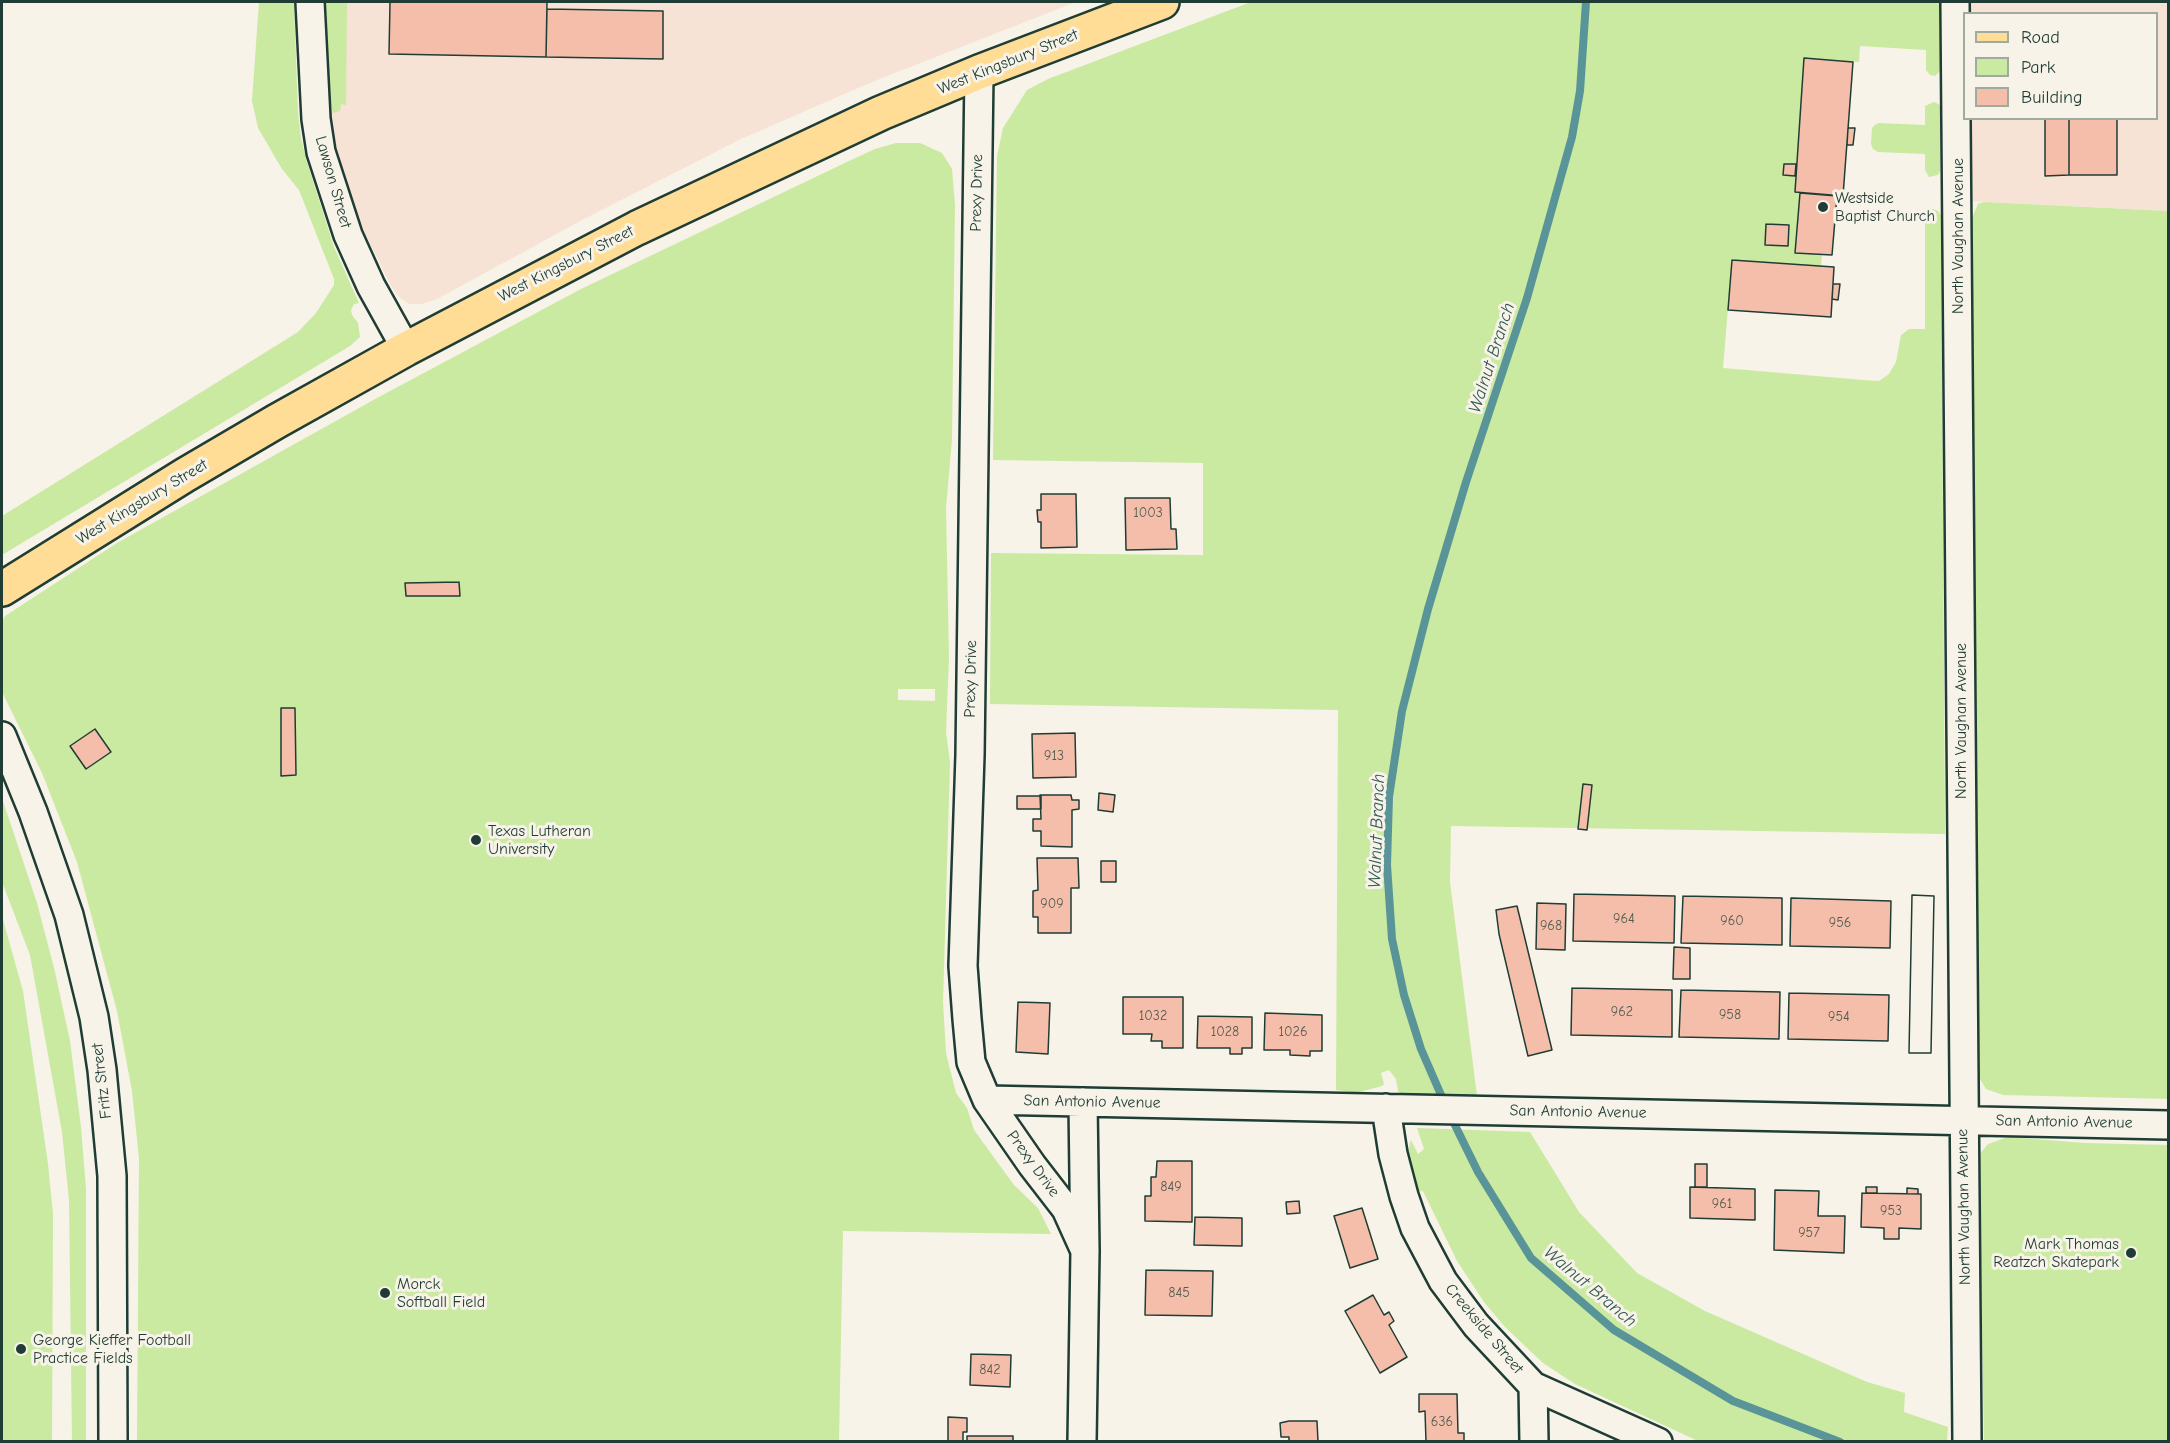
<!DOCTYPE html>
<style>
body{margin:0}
#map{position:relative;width:2170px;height:1443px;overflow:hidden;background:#f7f3e8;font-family:"Comic Neue",sans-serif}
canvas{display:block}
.frame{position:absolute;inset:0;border:3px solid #1f3d34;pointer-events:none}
.legend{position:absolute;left:1963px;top:12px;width:195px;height:108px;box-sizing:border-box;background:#f7f3e8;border:2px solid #a1aaa0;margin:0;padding:8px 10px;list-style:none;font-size:18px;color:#1f3d34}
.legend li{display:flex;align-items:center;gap:12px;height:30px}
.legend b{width:30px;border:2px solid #a1aaa0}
</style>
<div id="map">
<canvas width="2170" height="1443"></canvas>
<div class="frame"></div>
<ul class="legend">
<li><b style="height:8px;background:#ffdd96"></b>Road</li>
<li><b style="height:16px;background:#cae9a1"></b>Park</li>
<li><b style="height:16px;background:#f5beaa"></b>Building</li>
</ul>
</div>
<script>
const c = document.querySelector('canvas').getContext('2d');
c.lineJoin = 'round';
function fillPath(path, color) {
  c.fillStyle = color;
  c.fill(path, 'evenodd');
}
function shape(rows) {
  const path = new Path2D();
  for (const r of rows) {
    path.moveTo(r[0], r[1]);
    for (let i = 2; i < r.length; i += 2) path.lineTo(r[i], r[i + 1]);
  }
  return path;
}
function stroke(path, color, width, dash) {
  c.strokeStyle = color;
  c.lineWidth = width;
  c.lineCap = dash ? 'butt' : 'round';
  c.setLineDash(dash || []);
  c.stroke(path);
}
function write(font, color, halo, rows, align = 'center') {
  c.font = font + ' "Comic Neue",sans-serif';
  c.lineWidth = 6;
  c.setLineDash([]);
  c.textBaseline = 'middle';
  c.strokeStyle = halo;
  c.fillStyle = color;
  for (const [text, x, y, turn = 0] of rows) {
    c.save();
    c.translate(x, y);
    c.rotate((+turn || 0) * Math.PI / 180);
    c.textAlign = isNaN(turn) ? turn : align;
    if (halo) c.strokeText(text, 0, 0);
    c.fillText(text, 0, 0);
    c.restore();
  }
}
fillPath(shape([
 [322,2,1076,2,872,82,741,139,584,219,437,299,422,304,409,304,399,297,391,286,357,217,344,183,333,131,325,63],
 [1968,2,2168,2,2168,211,1968,201,1968,119,2156,118,2156,14,1968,13]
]), '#f6e3d5');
fillPath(shape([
 [259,2,294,2,298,112,301,138,306,159,334,247,359,303,354,304,351,310,352,315,358,323,360,337,350,346,2,555,2,516,298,332,316,313,334,285,334,279,299,190,282,169,258,128,252,101],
 [322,2,347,2,346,105,341,104,340,111,333,113,329,97,325,63],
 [1251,2,1940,2,1941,70,1935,76,1930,75,1926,70,1926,50,1860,46,1859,62,1804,58,1795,192,1800,193,1795,252,1822,254,1821,266,1732,260,1723,368,1863,380,1879,381,1889,374,1896,362,1901,335,1909,329,1925,329,1925,215,1928,210,1933,209,1938,211,1941,215,1945,834,1451,826,1450,882,1477,1096,1402,1095,1398,1091,1396,1079,1389,1070,1381,1073,1384,1084,1382,1086,1356,1093,1336,1090,1338,710,990,704,991,553,1203,555,1203,463,993,460,997,156,1003,128,1027,90,1048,79],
 [1766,224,1789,225,1788,246,1765,245],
 [1934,102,1940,105,1940,171,1938,175,1929,177,1925,170,1925,154,1878,152,1873,149,1871,144,1872,128,1875,125,1879,123,1925,125,1925,106],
 [896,143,920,143,942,153,952,169,955,205,952,439,946,508,949,658,946,732,950,762,943,1002,946,1053,956,1093,967,1108,974,1130,1014,1185,1038,1208,1051,1234,843,1231,839,1441,137,1441,139,1159,132,1091,117,1011,77,862,42,773,2,692,2,621,5,616,117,543,377,398,581,289,849,161,875,149],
 [898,689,935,689,935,701,898,700],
 [1984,202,2168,211,2168,1099,2003,1095,1986,1089,1979,1077,1971,220,1978,204],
 [2,798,37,903,55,972,70,1041,81,1127,86,1189,86,1441,72,1441,69,1200,62,1132,30,955,2,882],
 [2,916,23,991,48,1164,53,1214,52,1441,2,1441],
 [1417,1128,1530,1132,1579,1212,1637,1273,1705,1311,1867,1382,1905,1393,1904,1412,1948,1427,1947,1441,1698,1441,1575,1384,1543,1363,1505,1327,1484,1302,1457,1261,1423,1191,1412,1192,1401,1143,1408,1150,1411,1140,1418,1154,1424,1149],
 [2008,1137,2085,1143,2168,1145,2168,1441,1984,1441,1979,1155,1988,1144]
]), '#cae9a1');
stroke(shape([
 [1445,1104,1421,1049,1404,995,1392,939,1387,865,1389,797,1402,711,1428,609,1466,482,1527,298,1572,137,1580,91,1586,2],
 [1450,1115,1478,1172,1531,1258,1614,1330,1733,1401,1840,1442]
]), '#599498', 8);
const building = shape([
 [390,2,547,2,546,57,389,54,390,2],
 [547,9,663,11,663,59,546,57,547,9],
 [1804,58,1853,62,1843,196,1795,192,1804,58],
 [2045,118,2069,118,2069,175,2045,176,2045,118],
 [2069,118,2117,118,2117,175,2069,175,2069,118],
 [1848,128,1855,128,1853,145,1847,145,1848,128],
 [1784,164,1796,164,1795,176,1783,175,1784,164],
 [1800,193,1837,196,1832,255,1795,253,1800,193],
 [1766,224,1789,225,1788,246,1765,245,1766,224],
 [1732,260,1834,267,1831,317,1728,310,1732,260],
 [1833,284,1840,284,1838,300,1832,299,1833,284],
 [1041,494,1076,494,1077,547,1041,548,1041,522,1038,522,1037,510,1041,510,1041,494],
 [1125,498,1170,498,1171,529,1176,529,1177,549,1126,550,1125,498],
 [459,582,460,596,406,596,405,583,459,582],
 [281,708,295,708,296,775,281,776,281,708],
 [95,729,111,752,86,769,70,746,95,729],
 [1075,733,1076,777,1033,778,1032,734,1075,733],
 [1583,784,1592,785,1587,830,1578,829,1583,784],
 [1099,793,1115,795,1113,812,1098,810,1099,793],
 [1040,795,1071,795,1072,800,1079,800,1079,809,1072,810,1072,847,1041,846,1041,831,1033,831,1033,819,1041,819,1040,795],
 [1017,796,1041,796,1041,809,1017,809,1017,796],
 [1037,858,1078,858,1079,888,1071,888,1071,933,1038,933,1038,917,1033,917,1033,891,1038,890,1037,858],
 [1101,861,1116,861,1116,882,1101,882,1101,861],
 [1574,894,1675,896,1674,943,1573,941,1574,894],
 [1912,895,1934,896,1931,1053,1909,1053,1912,895],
 [1912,895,1934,896,1931,1053,1909,1053,1912,895],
 [1683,896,1782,898,1782,945,1681,943,1683,896],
 [1791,898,1891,901,1890,948,1790,946,1791,898],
 [1537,903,1566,904,1565,950,1536,949,1537,903],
 [1517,906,1552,1050,1528,1056,1499,934,1496,910,1517,906],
 [1674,947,1690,948,1690,979,1673,979,1674,947],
 [1572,988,1672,990,1672,1037,1571,1035,1572,988],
 [1681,990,1780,992,1779,1039,1679,1037,1681,990],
 [1789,993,1889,995,1888,1041,1788,1039,1789,993],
 [1123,997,1183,997,1183,1048,1162,1048,1162,1041,1151,1041,1152,1034,1123,1034,1123,997],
 [1018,1002,1050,1003,1048,1054,1016,1052,1018,1002],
 [1265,1013,1322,1015,1322,1051,1310,1051,1310,1056,1290,1055,1290,1050,1264,1050,1265,1013],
 [1198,1016,1252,1017,1252,1048,1242,1048,1242,1054,1230,1054,1230,1048,1197,1048,1198,1016],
 [1157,1161,1192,1161,1192,1222,1145,1221,1145,1196,1151,1196,1151,1177,1156,1177,1157,1161],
 [1695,1164,1707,1164,1707,1187,1695,1187,1695,1164],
 [1690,1187,1755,1189,1755,1220,1690,1218,1690,1187],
 [1866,1187,1877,1187,1877,1193,1866,1193,1866,1187],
 [1907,1188,1918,1189,1918,1194,1907,1194,1907,1188],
 [1775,1190,1819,1191,1818,1216,1845,1216,1844,1253,1774,1250,1775,1190],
 [1862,1193,1921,1194,1921,1229,1899,1228,1899,1239,1884,1239,1884,1228,1861,1227,1862,1193],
 [1299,1201,1300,1213,1287,1214,1286,1202,1299,1201],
 [1362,1208,1378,1259,1350,1268,1334,1216,1362,1208],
 [1195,1217,1242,1218,1242,1246,1194,1245,1195,1217],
 [1146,1270,1213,1271,1212,1316,1145,1315,1146,1270],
 [1373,1295,1384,1315,1389,1312,1394,1321,1389,1325,1407,1357,1380,1373,1345,1311,1373,1295],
 [971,1354,1011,1355,1010,1387,970,1385,971,1354],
 [1419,1394,1457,1394,1458,1433,1464,1433,1464,1442,1426,1442,1425,1411,1419,1412,1419,1394],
 [948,1417,967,1418,967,1432,963,1432,963,1442,948,1442,948,1417],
 [1289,1421,1317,1421,1318,1441,1289,1442,1289,1437,1281,1437,1280,1423,1289,1421],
 [967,1436,1013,1436,1013,1442,967,1442,967,1436]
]);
fillPath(building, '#f5beaa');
stroke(building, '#1f3d34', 1.5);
const minor = shape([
 [310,2,316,119,321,152,348,235,371,286,406,349],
 [1955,2,1967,1442],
 [979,72,970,755,963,966,967,1019,971,1062,987,1100,1032,1165,1066,1209,1085,1251],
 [2,736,33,812,69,915,94,1017,102,1070,112,1176,113,1442],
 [987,1100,2168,1125],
 [1386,1108,1393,1154,1404,1196,1415,1228,1443,1281,1476,1325,1533,1386,1658,1442],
 [1533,1386,1534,1442],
 [1082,1442,1085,1251,1083,1102]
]);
const major = shape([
 [2,589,185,475,277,421,406,349,637,228,881,113,979,72,1162,2]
]);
stroke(minor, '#1f3d34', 32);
stroke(major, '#1f3d34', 38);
stroke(minor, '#f7f3e8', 27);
stroke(major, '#ffdd96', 33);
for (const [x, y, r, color] of [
 [1823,207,6,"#1f3d34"],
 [476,840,6,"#1f3d34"],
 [2131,1253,6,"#1f3d34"],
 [385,1293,6,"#1f3d34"],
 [21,1349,6,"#1f3d34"]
]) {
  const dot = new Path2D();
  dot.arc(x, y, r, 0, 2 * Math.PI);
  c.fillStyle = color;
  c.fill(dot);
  stroke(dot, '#f7f3e8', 2);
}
write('14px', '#545d52', null, [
 ["1003",1148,513],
 ["913",1054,756],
 ["909",1052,904],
 ["964",1624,919],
 ["960",1732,921],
 ["956",1840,923],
 ["968",1551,926],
 ["962",1622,1012],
 ["958",1730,1015],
 ["1032",1153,1016],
 ["954",1839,1017],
 ["1028",1225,1032],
 ["1026",1293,1032],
 ["849",1171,1187],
 ["961",1722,1204],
 ["953",1891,1211],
 ["957",1809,1233],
 ["845",1179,1293],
 ["842",990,1370],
 ["636",1442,1422]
]);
write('16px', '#1f3d34', '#f7f3e8', [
 ["West Kingsbury Street",1008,62,-22],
 ["Lawson Street",333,182,74],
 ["Prexy Drive",977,193,-89],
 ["North Vaughan Avenue",1958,236,-90],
 ["West Kingsbury Street",566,264,-27],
 ["West Kingsbury Street",142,502,-31],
 ["Prexy Drive",971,679,-89],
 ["North Vaughan Avenue",1961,721,-90],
 ["Fritz Street",102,1081,-97],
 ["San Antonio Avenue",1092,1102,1],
 ["San Antonio Avenue",1578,1112,1],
 ["San Antonio Avenue",2064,1122,1],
 ["Prexy Drive",1033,1164,54],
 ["North Vaughan Avenue",1964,1207,-91],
 ["Creekside Street",1484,1329,50]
]);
write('16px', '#1f3d34', '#f7f3e8', [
 ["Westside",1835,198],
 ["Baptist Church",1835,216],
 ["Texas Lutheran",488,831],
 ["University",488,849],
 ["Mark Thomas",2119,1244,"right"],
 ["Reatzch Skatepark",2119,1262,"right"],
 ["Morck",397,1284],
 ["Softball Field",397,1302],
 ["George Kieffer Football",33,1340],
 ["Practice Fields",33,1358]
], 'left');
write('italic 18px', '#325a55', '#f7f3e8', [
 ["Walnut Branch",1492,358,-72],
 ["Walnut Branch",1377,831,-88],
 ["Walnut Branch",1590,1287,40]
]);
</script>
